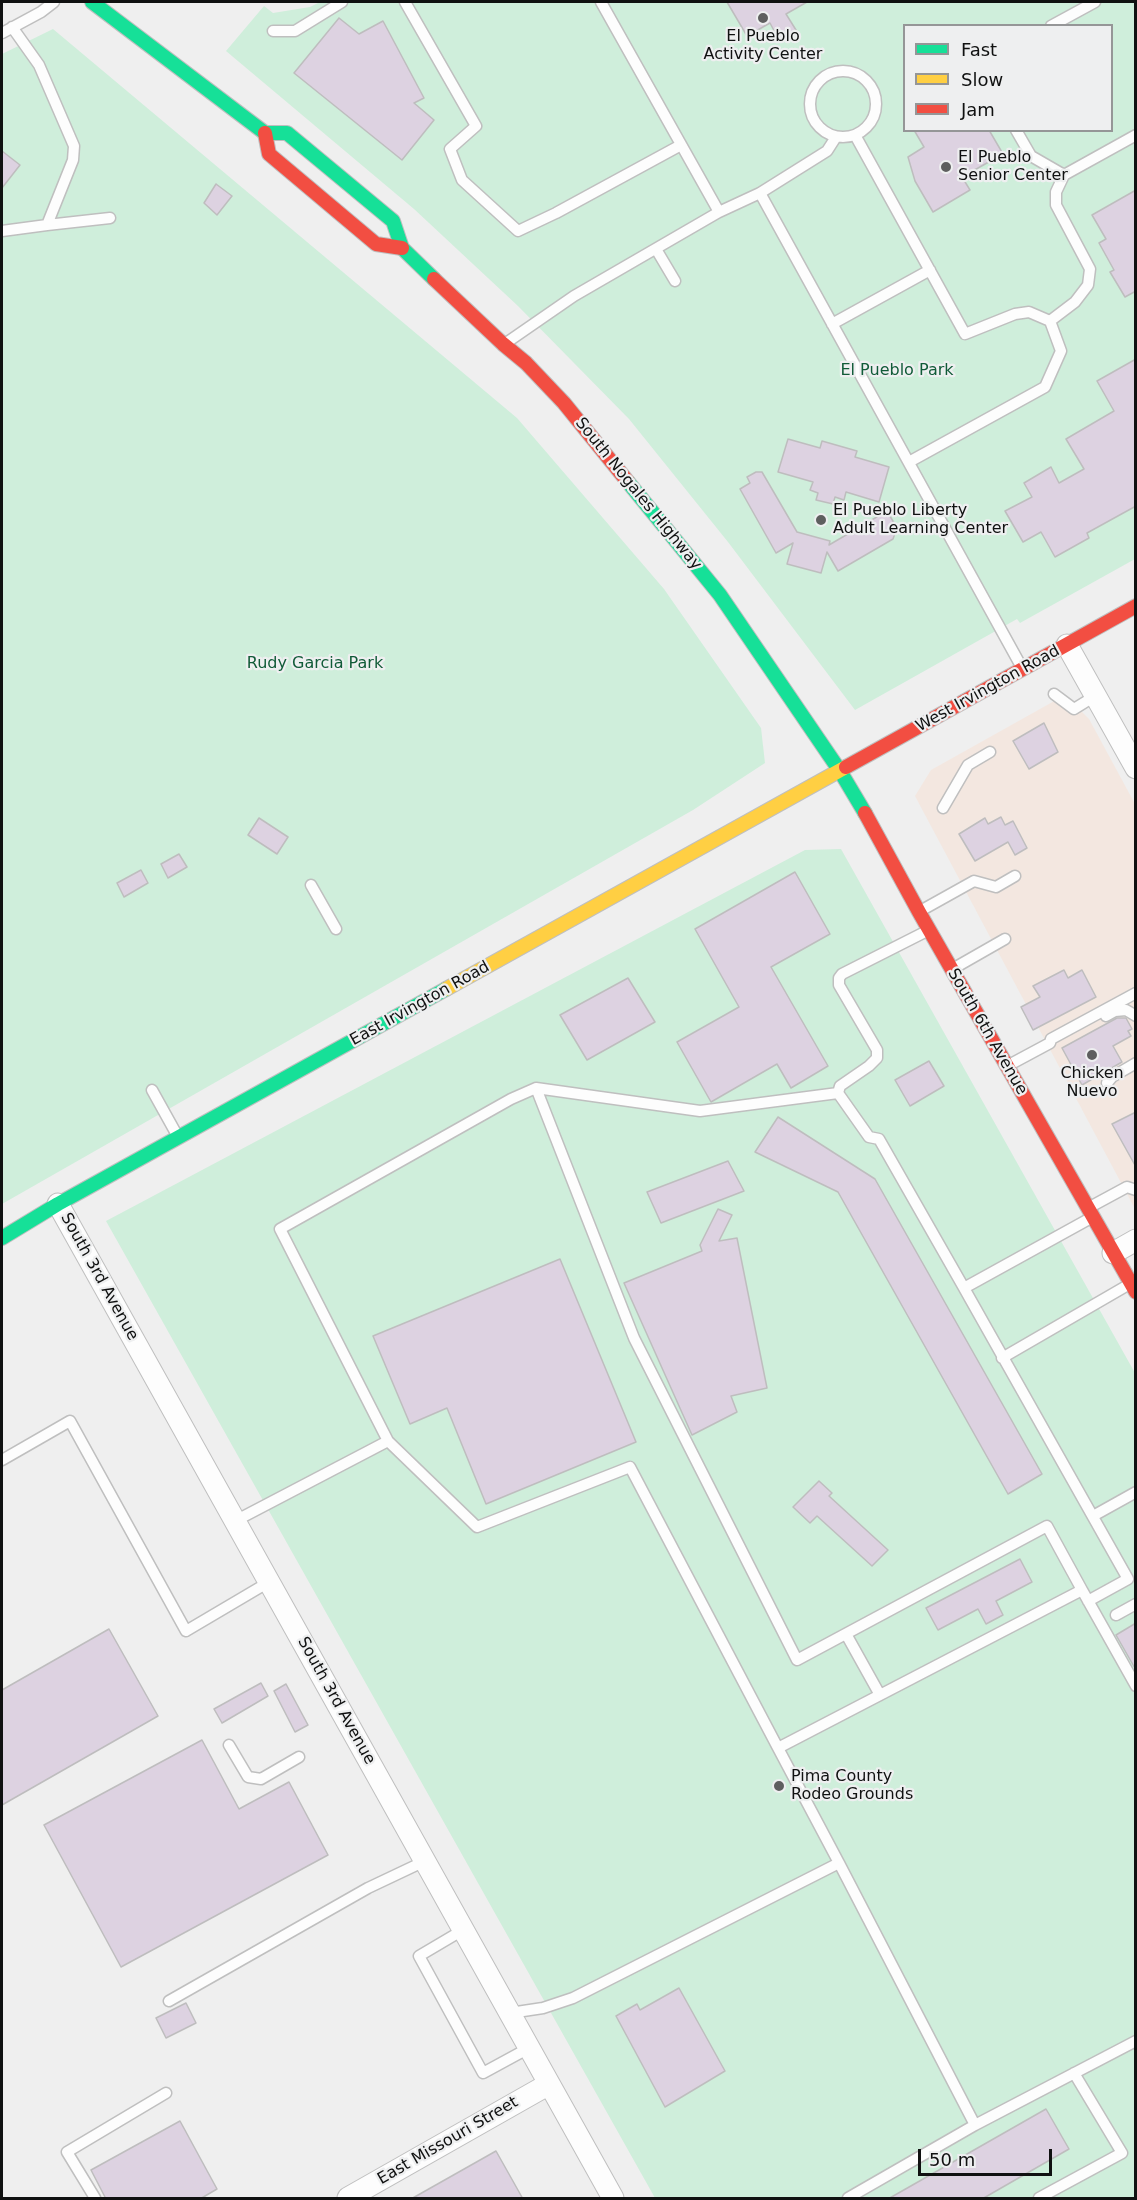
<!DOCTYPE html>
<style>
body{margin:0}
#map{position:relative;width:1137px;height:2200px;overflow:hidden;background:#efefef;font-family:"DejaVu Sans",sans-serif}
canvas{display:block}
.frame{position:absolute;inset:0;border:3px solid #101111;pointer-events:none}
.legend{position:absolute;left:903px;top:24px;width:210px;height:108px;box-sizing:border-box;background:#eeeff0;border:2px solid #959697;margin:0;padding:8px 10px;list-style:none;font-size:18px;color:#101111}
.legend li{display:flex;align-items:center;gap:12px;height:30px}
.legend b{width:30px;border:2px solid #959697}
.scale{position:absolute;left:918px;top:2149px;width:134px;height:27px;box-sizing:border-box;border:3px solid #101111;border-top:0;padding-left:8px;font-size:18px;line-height:21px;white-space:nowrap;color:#101111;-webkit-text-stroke:4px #eeeff0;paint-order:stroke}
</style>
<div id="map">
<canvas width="1137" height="2200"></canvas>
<div class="frame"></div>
<ul class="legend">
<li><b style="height:8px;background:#16e098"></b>Fast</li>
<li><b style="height:8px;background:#ffcf43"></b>Slow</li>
<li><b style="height:8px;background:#f24e42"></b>Jam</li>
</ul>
<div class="scale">50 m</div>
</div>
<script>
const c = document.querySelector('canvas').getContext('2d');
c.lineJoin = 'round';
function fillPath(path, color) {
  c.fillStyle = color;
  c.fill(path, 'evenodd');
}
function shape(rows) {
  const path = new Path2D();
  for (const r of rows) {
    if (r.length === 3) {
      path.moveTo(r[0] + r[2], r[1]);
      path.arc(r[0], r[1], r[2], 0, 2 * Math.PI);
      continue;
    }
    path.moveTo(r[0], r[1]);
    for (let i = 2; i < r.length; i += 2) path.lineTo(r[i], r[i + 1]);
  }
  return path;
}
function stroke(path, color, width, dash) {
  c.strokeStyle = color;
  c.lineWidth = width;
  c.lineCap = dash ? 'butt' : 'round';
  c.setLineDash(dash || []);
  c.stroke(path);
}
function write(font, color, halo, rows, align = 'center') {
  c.font = font + ' "DejaVu Sans",sans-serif';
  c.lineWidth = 4.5;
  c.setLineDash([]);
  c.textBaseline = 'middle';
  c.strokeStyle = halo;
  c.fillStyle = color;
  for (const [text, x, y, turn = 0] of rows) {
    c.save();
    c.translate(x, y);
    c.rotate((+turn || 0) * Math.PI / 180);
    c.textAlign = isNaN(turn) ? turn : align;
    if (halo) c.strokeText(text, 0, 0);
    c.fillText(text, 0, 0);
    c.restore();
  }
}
fillPath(shape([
 [1065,695,1089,719,1135,804,1135,1209,915,796,931,770]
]), '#f3e7e0');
fillPath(shape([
 [320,2,1135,2,1135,559,1020,623,1017,619,855,710,728,542,629,419,518,306,414,209,226,51,264,6,273,13,310,7],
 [904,26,1112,26,1112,130,904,130],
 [53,29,517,418,664,589,761,728,765,763,693,810,2,1204,2,54],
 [841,849,1135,1373,1135,2198,655,2198,106,1221,805,850]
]), '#cfeedb');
const building = shape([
 [727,2,807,2,786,14,796,30,779,40,770,23,747,36,727,2],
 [339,18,359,34,383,21,424,98,414,103,434,120,402,160,294,73,339,18],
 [914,130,989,130,1003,154,962,177,970,190,933,212,915,181,908,157,924,147,914,130],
 [2,151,20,165,2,188,2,151],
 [216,184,232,196,217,215,204,203,216,184],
 [1136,190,1136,291,1125,297,1110,272,1114,270,1099,243,1106,239,1092,215,1136,190],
 [1136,359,1136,506,1087,533,1089,538,1055,557,1041,532,1023,542,1005,511,1032,497,1024,483,1051,467,1059,483,1084,469,1066,439,1114,411,1097,381,1136,359],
 [788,439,820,448,822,441,857,451,855,457,889,467,879,502,846,492,844,500,835,497,833,504,816,500,818,493,810,490,813,482,778,472,788,439],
 [756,472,762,472,797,532,830,541,829,545,887,511,897,528,893,539,838,571,827,552,821,573,787,564,793,543,776,553,740,489,750,483,747,477,756,472],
 [1044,723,1058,752,1029,769,1013,741,1044,723],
 [1001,817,1005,825,1013,821,1027,848,1015,855,1008,842,975,861,959,834,985,818,988,824,1001,817],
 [259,818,288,837,277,854,248,835,259,818],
 [179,854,187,867,168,878,161,864,179,854],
 [141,870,148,883,124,897,117,883,141,870],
 [795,872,830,934,771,967,828,1066,791,1088,777,1064,711,1102,677,1042,739,1007,695,929,795,872],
 [1064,970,1068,978,1082,970,1096,997,1033,1030,1021,1007,1040,997,1033,986,1064,970],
 [628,978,655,1022,587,1060,560,1015,628,978],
 [1117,1018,1126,1018,1132,1029,1128,1031,1131,1036,1113,1046,1122,1062,1082,1085,1062,1048,1117,1018],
 [929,1061,944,1086,910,1106,895,1080,929,1061],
 [1136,1112,1136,1167,1112,1124,1136,1112],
 [778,1117,875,1179,1042,1474,1008,1494,838,1192,755,1152,778,1117],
 [728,1161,744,1191,661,1223,647,1192,728,1161],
 [718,1209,732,1215,719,1241,737,1238,767,1388,731,1396,737,1412,692,1435,624,1283,702,1251,700,1245,718,1209],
 [560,1259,636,1442,486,1504,447,1408,410,1424,373,1336,560,1259],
 [819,1481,832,1493,829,1496,888,1550,872,1566,817,1516,810,1523,793,1507,819,1481],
 [1020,1559,1032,1582,996,1601,1003,1615,986,1624,978,1609,938,1630,926,1608,1020,1559],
 [1136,1623,1136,1670,1116,1635,1136,1623],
 [109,1629,158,1716,2,1805,2,1690,109,1629],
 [261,1683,268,1696,222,1723,214,1709,261,1683],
 [286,1684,308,1725,295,1732,274,1691,286,1684],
 [202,1740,239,1809,289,1782,328,1855,121,1967,44,1825,202,1740],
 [679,1988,725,2071,665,2107,616,2016,637,2004,640,2010,679,1988],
 [186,2003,196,2023,166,2038,156,2018,186,2003],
 [1046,2109,1069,2149,982,2199,888,2199,1046,2109],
 [180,2121,217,2189,200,2199,106,2199,91,2170,180,2121],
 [496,2151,523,2199,411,2199,496,2151]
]);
fillPath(building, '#ddd2e1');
stroke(building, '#bebdbe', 1.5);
const lane = shape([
 [405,2,476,126,450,149,462,180,518,231,556,213,681,145],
 [601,2,719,212],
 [1051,26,1095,2],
 [273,31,295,31,342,2],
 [2,33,41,12,54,2],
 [843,104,33],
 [1016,130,1031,156,1064,175,1136,135],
 [855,135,965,334,1015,314,1029,312,1050,321,1075,302,1088,285,1090,269,1056,205,1056,192,1064,175],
 [760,193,1021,666],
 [47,225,110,218],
 [2,231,47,225,73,160,74,146,39,65,12,27],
 [656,249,675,281],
 [832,324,930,270],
 [506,343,574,296,719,212,760,193,827,151,836,137],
 [909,462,1045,387,1061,351,1050,321],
 [1054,694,1074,709,1095,696],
 [943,808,968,765,990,752],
 [311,885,336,929],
 [922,910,974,881,996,887,1015,876],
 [927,931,842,974,839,978,839,985,877,1050,877,1058,869,1066,840,1086,838,1093,869,1137,879,1139,964,1288],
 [956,967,1005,939],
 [1106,1016,1115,1011,1126,1010,1136,1016],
 [1009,1065,1050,1043,1051,1039,1136,993],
 [1107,1083,1112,1077,1136,1063],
 [536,1088,700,1111,838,1093],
 [152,1090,177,1135],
 [1090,1207,1127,1187,1136,1190],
 [1002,1358,1128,1285],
 [388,1441,477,1527,630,1467,778,1748],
 [2,1460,70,1421,186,1631,269,1582],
 [1093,1516,1136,1492],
 [235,1521,388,1441,280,1229,511,1099,536,1088,634,1338,797,1660,1047,1526,1082,1590],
 [1088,1601,1128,1579,964,1288,1089,1219],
 [1116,1615,1136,1604],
 [846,1634,880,1695],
 [229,1745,248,1777,261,1779,299,1757],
 [839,1863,778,1748,1082,1590,1136,1686],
 [463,1930,419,1956,483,2073,529,2048],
 [169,2001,368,1888,425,1861],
 [510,2013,543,2008,573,1998,839,1863,975,2125,848,2198],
 [975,2125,1136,2041],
 [95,2198,67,2152,166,2093],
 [1039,2198,1122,2153,1074,2073]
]);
const street = shape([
 [1067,645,1136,768],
 [58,1204,613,2198],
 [1113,1253,1136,1240],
 [348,2198,549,2084]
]);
const fast = shape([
 [92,2,265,133,287,133,393,221,402,248,434,279],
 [628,482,720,595,840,771,865,813],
 [2,1238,58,1204,446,989]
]);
const slow = shape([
 [446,989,846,767]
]);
const jam = shape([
 [265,133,269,154,376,244,402,248],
 [434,279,503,344,526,363,564,403,628,482],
 [846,767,1136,606],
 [865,813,919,912,1136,1292]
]);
stroke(lane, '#bfbfbf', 13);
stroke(street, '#bfbfbf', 23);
stroke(fast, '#bfbfbf', 16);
stroke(slow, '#bfbfbf', 16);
stroke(jam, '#bfbfbf', 16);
stroke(lane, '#fdfdfd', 10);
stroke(street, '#fdfdfd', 21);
stroke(fast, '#16e098', 14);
stroke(slow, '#ffcf43', 14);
stroke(jam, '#f24e42', 14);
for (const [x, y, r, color] of [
 [763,18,6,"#5e5f5f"],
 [946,167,6,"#5e5f5f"],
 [821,520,6,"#5e5f5f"],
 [1092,1055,6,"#5e5f5f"],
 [779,1786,6,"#5e5f5f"]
]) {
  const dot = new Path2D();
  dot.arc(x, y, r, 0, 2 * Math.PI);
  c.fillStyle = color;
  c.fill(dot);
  stroke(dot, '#eeeff0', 2);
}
write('16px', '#101111', '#eeeff0', [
 ["El Pueblo",763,37,"center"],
 ["Activity Center",763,55,"center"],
 ["El Pueblo",958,158],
 ["Senior Center",958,176],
 ["El Pueblo Liberty",833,511],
 ["Adult Learning Center",833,529],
 ["Chicken",1092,1074,"center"],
 ["Nuevo",1092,1092,"center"],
 ["Pima County",791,1777],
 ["Rodeo Grounds",791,1795]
], 'left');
write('16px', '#115b38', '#eeeff0', [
 ["El Pueblo Park",897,371],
 ["Rudy Garcia Park",315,664]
]);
write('16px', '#101111', '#eeeff0', [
 ["South Nogales Highway",638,494,51],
 ["West Irvington Road",988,689,-29],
 ["East Irvington Road",420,1004,-29],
 ["South 6th Avenue",987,1032,60],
 ["South 3rd Avenue",99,1277,61],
 ["South 3rd Avenue",336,1701,61],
 ["East Missouri Street",448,2141,-30]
]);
</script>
